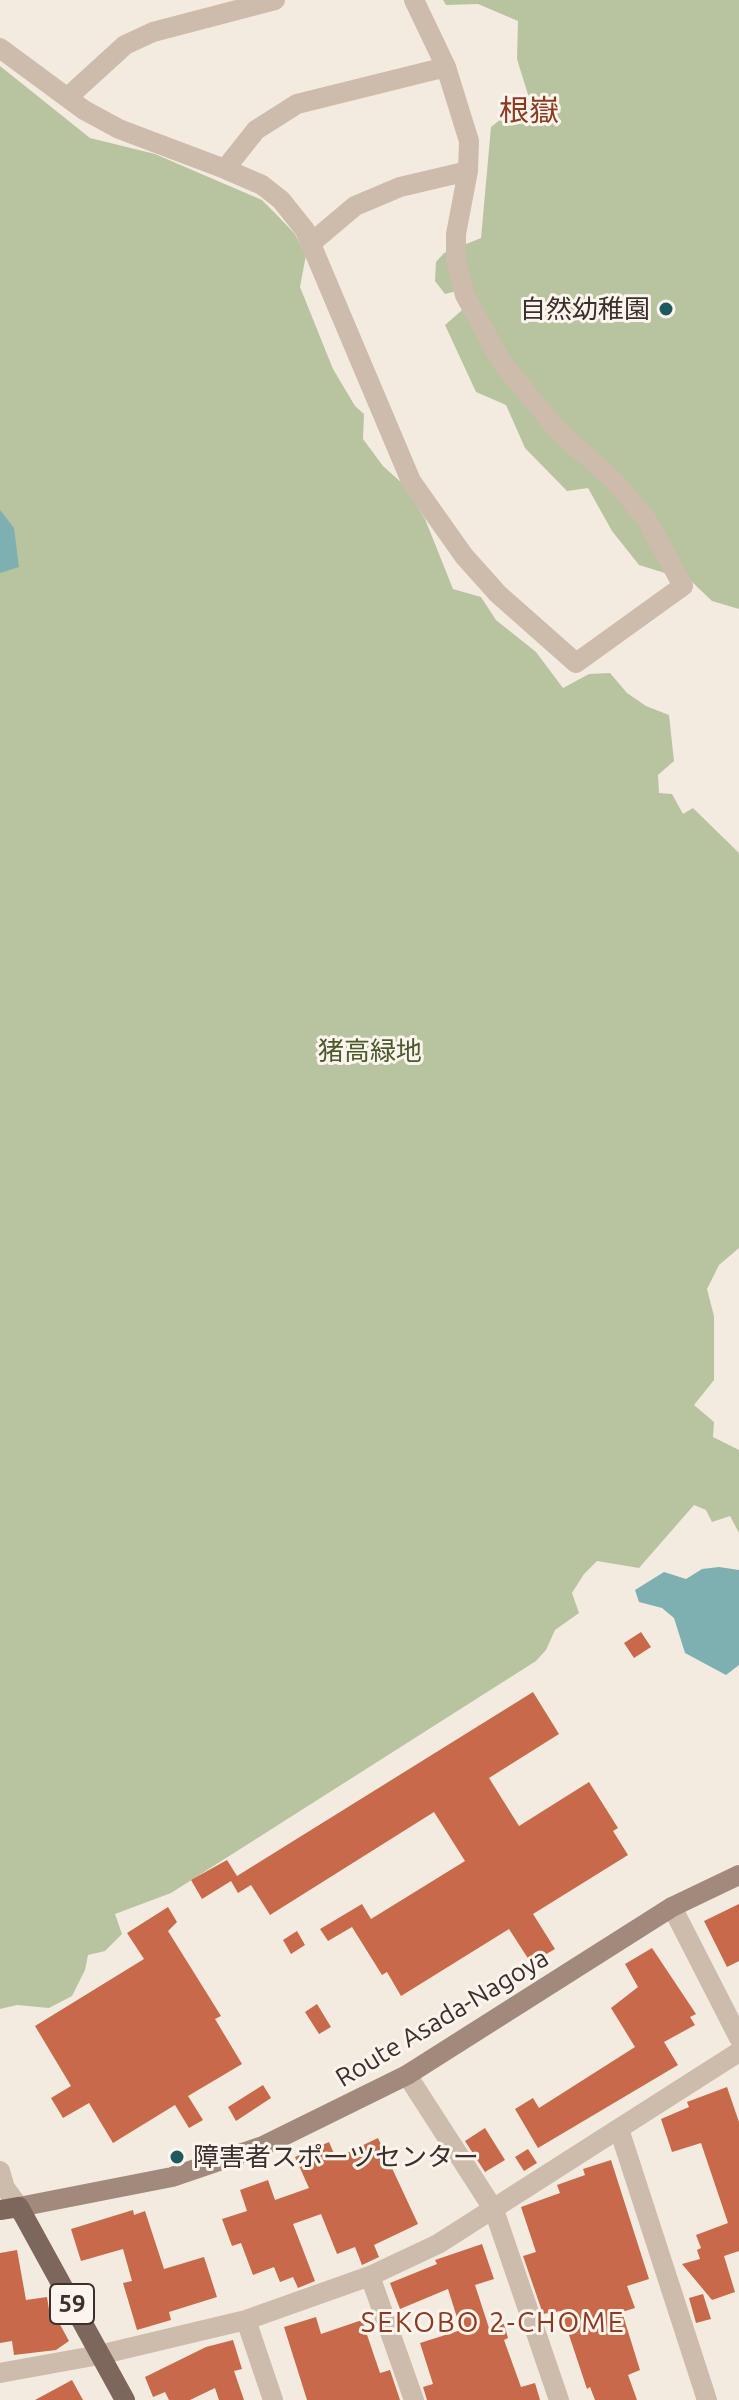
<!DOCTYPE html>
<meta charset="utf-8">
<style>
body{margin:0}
canvas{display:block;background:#f4ebe0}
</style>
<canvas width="739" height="2400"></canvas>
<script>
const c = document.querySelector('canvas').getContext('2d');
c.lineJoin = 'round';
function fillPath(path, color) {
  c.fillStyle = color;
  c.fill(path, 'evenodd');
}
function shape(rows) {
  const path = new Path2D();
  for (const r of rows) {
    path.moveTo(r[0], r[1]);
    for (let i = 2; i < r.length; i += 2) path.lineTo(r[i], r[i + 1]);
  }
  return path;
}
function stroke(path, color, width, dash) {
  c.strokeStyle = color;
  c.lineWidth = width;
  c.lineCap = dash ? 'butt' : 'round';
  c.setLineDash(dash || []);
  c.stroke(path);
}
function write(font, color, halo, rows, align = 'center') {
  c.font = font + ' Ubuntu,"Noto Sans JP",sans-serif';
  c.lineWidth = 6;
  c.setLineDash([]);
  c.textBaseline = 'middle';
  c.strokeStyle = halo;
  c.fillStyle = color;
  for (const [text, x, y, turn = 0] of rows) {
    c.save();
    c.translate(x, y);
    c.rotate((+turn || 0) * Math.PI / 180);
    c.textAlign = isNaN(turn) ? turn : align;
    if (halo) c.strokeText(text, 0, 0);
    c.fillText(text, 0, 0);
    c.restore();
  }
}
fillPath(shape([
 [443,0,739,0,739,609,712,601,691,581,639,565,612,531,588,488,567,491,525,448,506,405,476,392,445,325,469,304,465,289,445,294,435,281,436,262,444,253,481,238,491,127,516,107,530,101,517,59,518,21,478,4,446,5],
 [0,66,90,138,155,154,262,200,275,213,295,234,306,255,300,287,333,369,355,406,364,414,363,439,383,466,403,484,425,519,453,589,481,597,496,620,536,652,563,688,589,674,610,673,627,693,646,706,669,715,674,761,658,775,659,793,672,794,683,814,693,808,739,853,739,1248,719,1265,707,1289,714,1316,714,1380,694,1405,714,1422,713,1437,739,1450,739,1533,730,1516,712,1522,706,1510,694,1505,639,1568,597,1561,584,1574,572,1593,579,1613,555,1630,546,1650,536,1661,171,1893,115,1914,122,1934,105,1951,88,1955,85,1970,72,1996,49,2008,17,2005,0,2009]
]), '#b8c49f');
fillPath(shape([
 [0,510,14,528,19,567,0,573],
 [719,1567,739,1570,739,1665,726,1675,685,1653,674,1618,662,1608,639,1602,635,1590,664,1572,686,1579,702,1569]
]), '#7eb0b2');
fillPath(shape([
 [641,1632,651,1647,634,1658,624,1643],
 [533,1692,559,1734,489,1778,519,1826,589,1782,618,1828,613,1831,628,1855,533,1914,555,1949,531,1963,509,1929,401,1996,387,1972,382,1975,352,1927,328,1941,320,1929,362,1904,371,1919,465,1861,434,1812,270,1915,251,1885,238,1893,231,1881,202,1899,191,1880,227,1860,237,1876],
 [739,1904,739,1961,727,1967,704,1921],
 [168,1907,177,1922,168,1931,221,2016,215,2019,242,2064,188,2096,203,2120,189,2128,175,2105,113,2143,89,2103,63,2118,51,2098,71,2086,35,2026,144,1959,127,1933],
 [297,1931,305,1945,291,1954,283,1940],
 [652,1948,696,2014,690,2017,695,2025,664,2042,678,2065,538,2148,515,2109,533,2098,539,2108,635,2047,611,2008,638,1987,625,1964],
 [317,2004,331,2027,319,2034,305,2012],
 [263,2085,271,2098,236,2121,228,2107],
 [727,2087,739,2122,739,2251,724,2256,735,2292,712,2300,682,2264,700,2259,697,2250,701,2248,696,2235,728,2223,701,2143,672,2152,661,2119,689,2107,687,2102],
 [485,2128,505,2160,485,2172,465,2141],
 [378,2138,418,2224,374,2245,379,2257,362,2265,355,2247,337,2254,321,2214,293,2224,315,2281,298,2288,293,2277,280,2282,274,2267,253,2275,241,2243,232,2246,222,2219,247,2211,240,2190,268,2180,275,2200,309,2188,295,2157,329,2142,336,2158],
 [528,2149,537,2163,524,2171,515,2157],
 [611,2160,649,2279,627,2286,635,2308,622,2312,640,2370,628,2375,637,2400,595,2400,590,2387,587,2389,561,2311,543,2314,523,2256,536,2252,521,2207,560,2193,557,2185,585,2175,583,2169],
 [133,2210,134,2215,145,2211,164,2269,204,2257,217,2297,169,2312,171,2320,137,2330,123,2283,132,2281,123,2249,81,2261,71,2229],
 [482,2244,494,2279,475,2285,489,2328,504,2324,508,2338,504,2340,521,2387,535,2383,540,2400,427,2400,423,2387,433,2384,420,2343,461,2330,448,2289,400,2309,390,2283,437,2264,435,2260],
 [17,2250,26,2300,47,2297,51,2322,57,2319,69,2341,56,2350,14,2355,12,2341,0,2343,0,2253],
 [703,2294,711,2319,696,2323,689,2298],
 [316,2317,321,2334,362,2320,380,2373,390,2370,400,2400,307,2400,284,2327],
 [233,2340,242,2369,234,2371,244,2400,219,2400,215,2388,190,2400,169,2400,165,2392,153,2397,145,2377,206,2347],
 [72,2380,83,2400,35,2400]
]), '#c8694a');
stroke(shape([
 [0,48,84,110,119,129,225,169,262,185,281,200,305,230,411,481,464,556,498,594,576,663,683,586,647,520,614,480,561,434,502,363,465,295,456,262,456,234,468,171,469,141,446,67,414,0],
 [68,97,125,45,153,32,275,0],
 [225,169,256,130,297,104,446,67],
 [310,244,355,206,400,187,468,171],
 [672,1907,739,2038],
 [407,2075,494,2210,559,2400],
 [619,2129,707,2400],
 [0,2171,5,2188,19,2207],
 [370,2276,414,2400],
 [246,2320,273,2400],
 [0,2373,99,2355,246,2320,370,2276,438,2244,739,2052]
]), '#cdbbab', 20);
stroke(shape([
 [19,2207,172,2177,263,2146,407,2075,672,1907,739,1875]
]), '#a18a7c', 20);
stroke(shape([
 [0,2210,19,2207,125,2400]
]), '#7d675c', 20);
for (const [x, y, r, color] of [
 [666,309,8,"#1f595e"],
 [177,2157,8,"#1f595e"]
]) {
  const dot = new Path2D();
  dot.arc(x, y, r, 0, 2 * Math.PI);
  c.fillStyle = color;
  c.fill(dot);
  stroke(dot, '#fbf5ed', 3);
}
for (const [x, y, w] of [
 [72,2304,44]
]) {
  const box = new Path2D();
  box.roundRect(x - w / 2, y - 20, w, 40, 6);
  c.fillStyle = '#fbf5ed';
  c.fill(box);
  stroke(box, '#3b302b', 2);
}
write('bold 24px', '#3b302b', null, [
 ["59",72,2304]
]);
write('26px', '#3b302b', '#fbf5ed', [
 ["自然幼稚園",650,309],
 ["障害者スポーツセンター",193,2157,"left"]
], 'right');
write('26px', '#4a5a2e', '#fbf5ed', [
 ["猪高緑地",370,1051]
]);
write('26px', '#3b302b', '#fbf5ed', [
 ["Route Asada-Nagoya",442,2018,-31]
]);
c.letterSpacing = '2px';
write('28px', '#8c3b22', '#fbf5ed', [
 ["SEKOBO 2-CHOME",493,2323]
]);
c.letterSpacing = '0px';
write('30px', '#8c3b22', '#fbf5ed', [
 ["根嶽",529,111]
]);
</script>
